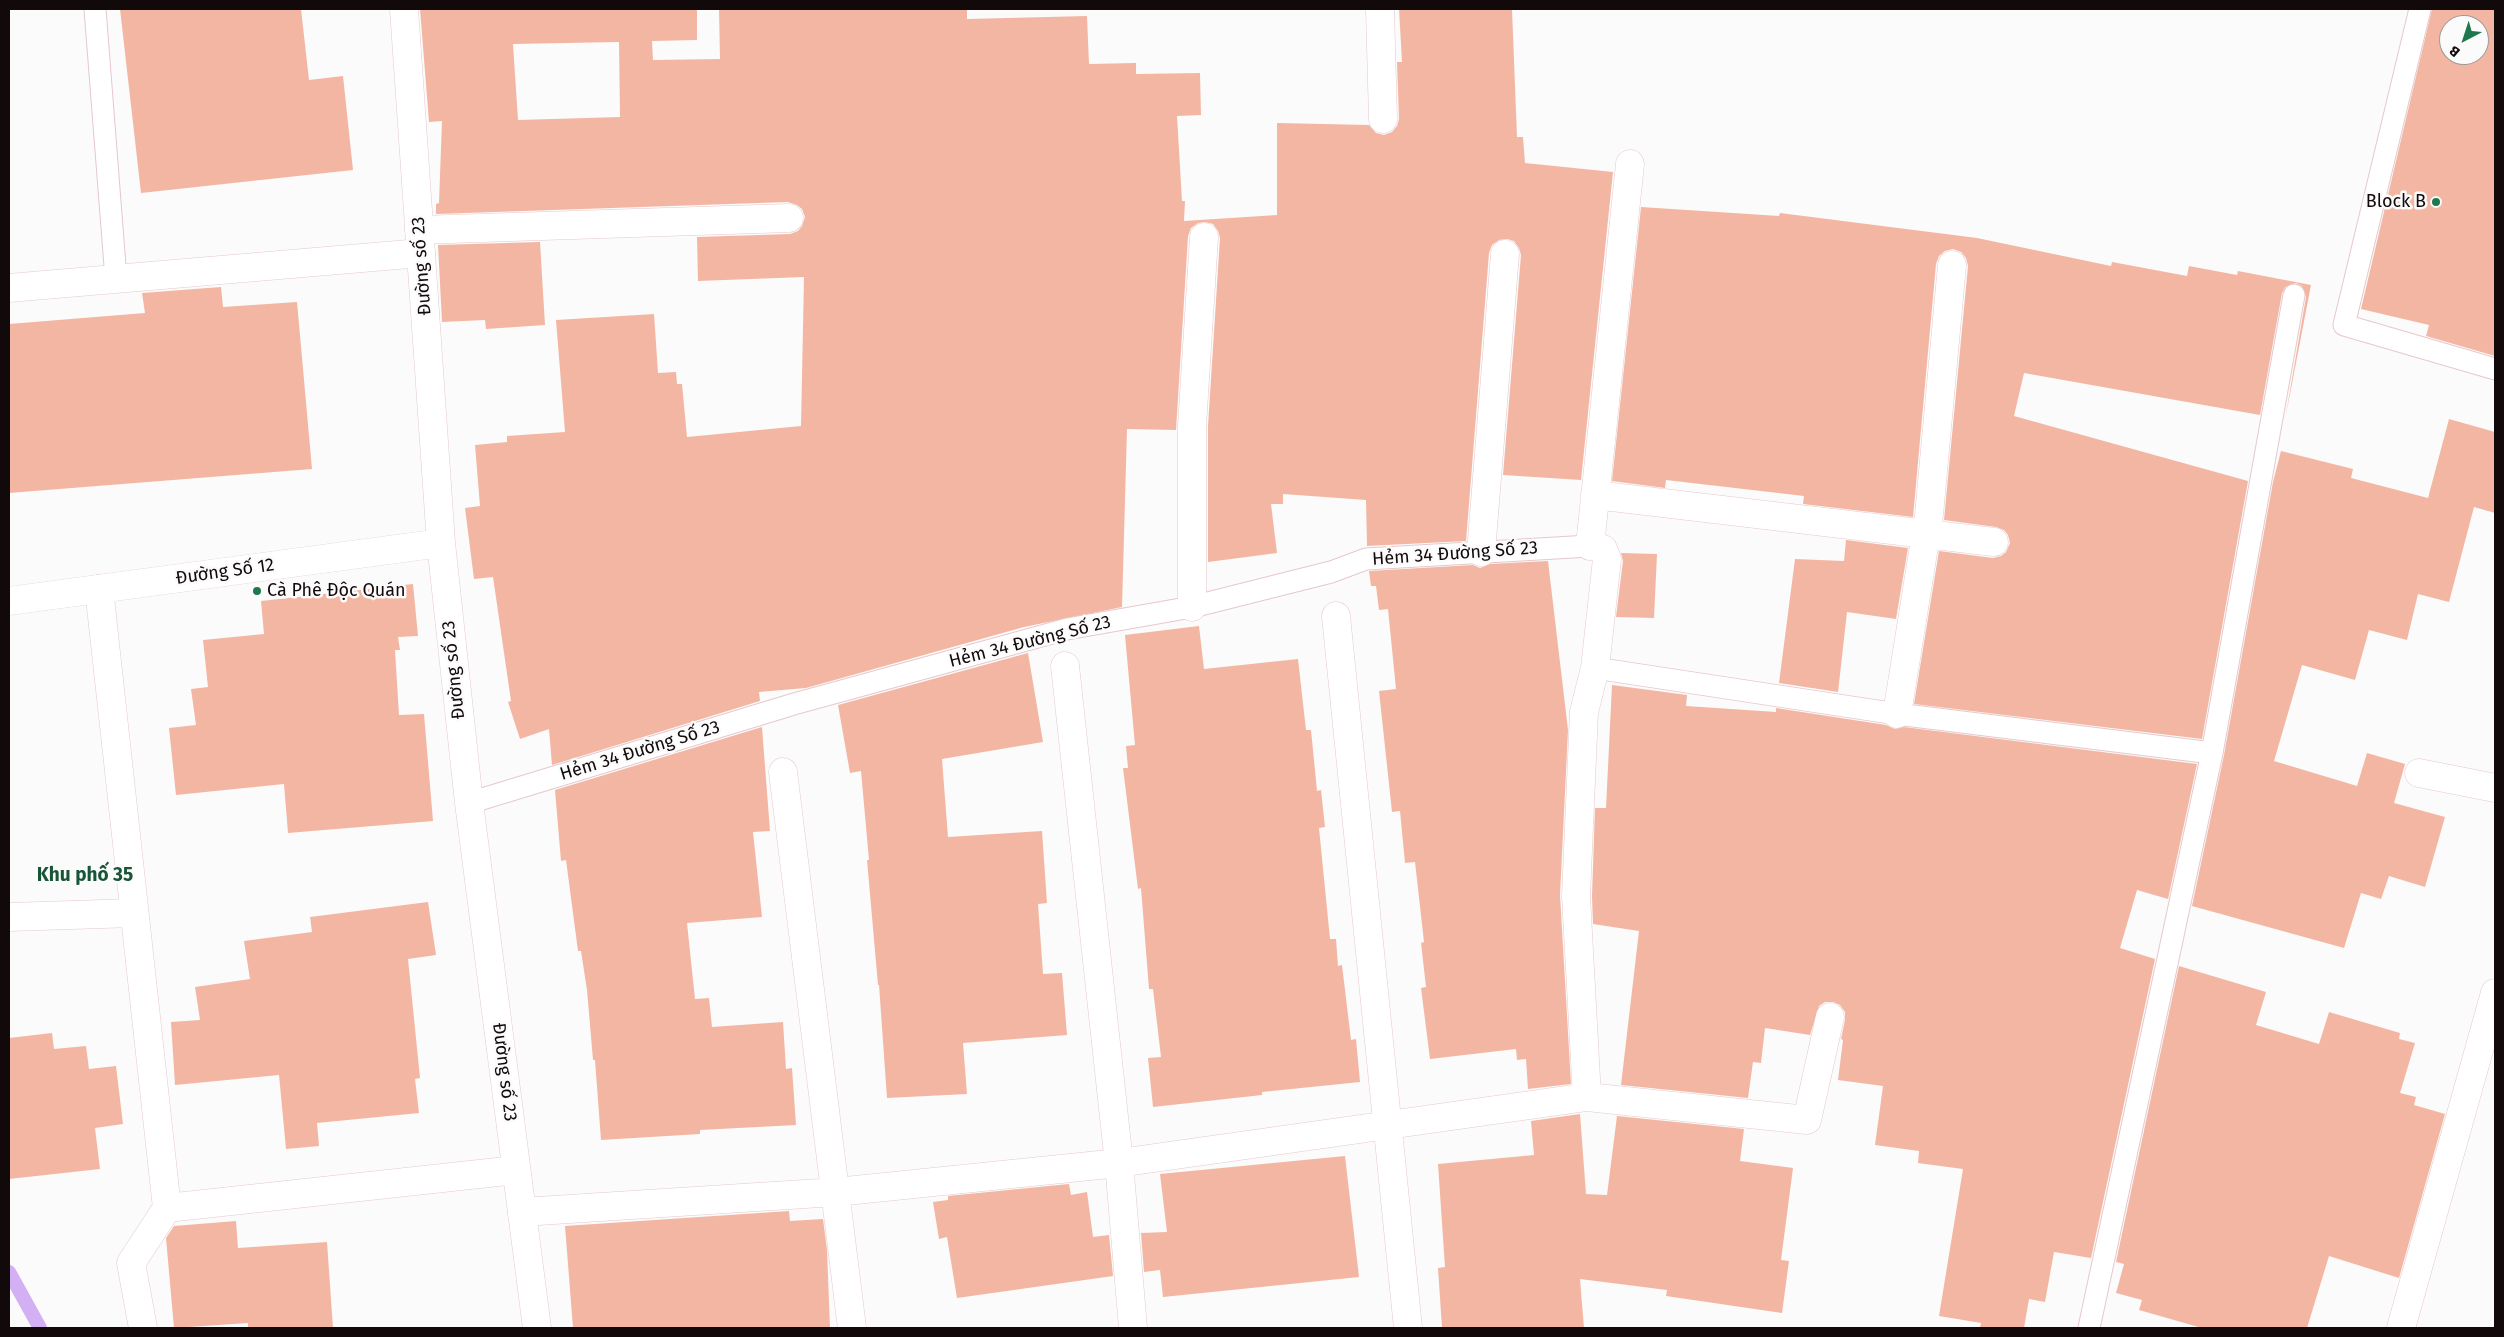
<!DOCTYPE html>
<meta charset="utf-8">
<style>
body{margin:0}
#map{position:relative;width:2504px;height:1337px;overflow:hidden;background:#fbfbfb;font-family:"Fira Sans",sans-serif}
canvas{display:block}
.frame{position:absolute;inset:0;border:10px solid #12090a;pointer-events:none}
.north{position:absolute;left:2439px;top:15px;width:50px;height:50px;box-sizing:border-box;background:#fbfbfb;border:1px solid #9e9a9b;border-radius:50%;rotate:220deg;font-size:14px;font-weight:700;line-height:20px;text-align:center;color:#12090a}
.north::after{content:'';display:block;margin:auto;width:18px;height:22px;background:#1d784d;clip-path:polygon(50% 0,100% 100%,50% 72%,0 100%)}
</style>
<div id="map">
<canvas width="2504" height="1337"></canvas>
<div class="frame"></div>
<div class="north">B</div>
</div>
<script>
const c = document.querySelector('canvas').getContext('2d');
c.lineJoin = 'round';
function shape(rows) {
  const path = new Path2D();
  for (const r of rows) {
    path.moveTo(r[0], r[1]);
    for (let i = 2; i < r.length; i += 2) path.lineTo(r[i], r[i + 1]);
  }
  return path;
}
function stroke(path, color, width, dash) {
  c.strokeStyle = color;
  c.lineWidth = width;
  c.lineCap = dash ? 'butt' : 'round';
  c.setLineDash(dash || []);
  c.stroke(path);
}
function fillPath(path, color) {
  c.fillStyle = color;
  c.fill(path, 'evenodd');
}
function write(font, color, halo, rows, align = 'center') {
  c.font = font + ' "Fira Sans",sans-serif';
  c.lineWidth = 5;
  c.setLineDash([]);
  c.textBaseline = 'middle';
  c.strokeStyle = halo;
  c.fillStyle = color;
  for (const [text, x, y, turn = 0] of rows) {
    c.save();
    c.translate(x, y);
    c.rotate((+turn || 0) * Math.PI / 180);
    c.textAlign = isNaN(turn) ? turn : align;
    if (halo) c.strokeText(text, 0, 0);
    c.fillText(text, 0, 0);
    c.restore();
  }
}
stroke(shape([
 [9,1272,40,1328]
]), '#d3aff3', 14);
fillPath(shape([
 [120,9,301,9,309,80,343,76,353,170,141,193],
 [420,9,697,9,697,40,652,41,653,60,720,59,719,9,967,9,967,19,1087,16,1089,64,1136,63,1136,74,1200,73,1201,115,1177,116,1182,201,1185,201,1184,221,1277,215,1277,123,1369,125,1376,133,1384,135,1392,132,1397,126,1399,119,1397,62,1402,62,1399,9,1512,9,1517,137,1523,137,1525,163,1613,172,1581,480,1503,475,1521,255,1519,248,1514,241,1507,239,1499,240,1492,245,1489,253,1466,541,1367,546,1366,500,1283,494,1283,504,1271,504,1277,553,1208,562,1208,426,1220,238,1218,231,1213,224,1205,222,1198,223,1191,228,1188,236,1176,430,1127,429,1122,607,1024,627,806,688,759,692,760,701,552,765,549,729,520,739,508,702,511,701,493,577,474,579,465,508,480,506,475,445,507,442,507,436,565,432,556,320,654,314,658,373,676,372,677,384,682,384,687,437,801,426,804,277,698,281,697,237,790,234,798,231,802,226,805,217,802,209,797,205,788,202,436,214,436,204,439,203,442,121,429,122],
 [619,42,620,117,518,120,513,44],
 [2432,9,2495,9,2495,356,2426,336,2429,325,2361,309],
 [2449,25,2479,25,2479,55,2449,55],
 [1641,207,1779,216,1780,213,1977,238,2111,266,2112,262,2187,276,2189,266,2237,275,2238,271,2311,285,2285,420,2306,297,2302,286,2296,283,2285,287,2282,293,2260,415,2024,373,2014,416,2248,481,2202,739,1914,704,1939,551,1993,558,2001,556,2006,552,2010,543,2008,535,2004,530,1996,527,1944,520,1968,266,1966,258,1961,252,1953,249,1945,251,1939,256,1936,264,1913,517,1803,504,1804,496,1666,480,1665,488,1612,481],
 [540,242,545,325,486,329,485,320,442,322,438,245],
 [221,287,223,307,297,302,312,469,9,493,9,324,145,313,142,293],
 [2449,419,2495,432,2495,513,2474,507,2449,602,2418,594,2407,640,2369,630,2355,680,2302,665,2274,761,2357,786,2367,753,2405,764,2394,803,2445,817,2425,887,2389,876,2381,899,2361,893,2344,948,2192,906,2224,755,2273,482,2281,451,2353,469,2351,478,2428,498],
 [1846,540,1908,548,1896,619,1847,612,1838,692,1779,683,1795,559,1844,561],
 [1621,553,1657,554,1654,618,1616,617,1623,561],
 [1548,561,1568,730,1560,895,1571,1084,1528,1089,1526,1059,1517,1060,1516,1049,1430,1059,1421,988,1426,987,1421,943,1424,942,1415,862,1405,863,1400,811,1392,812,1379,691,1396,689,1388,609,1379,610,1376,586,1371,586,1369,571,1473,565,1480,568,1490,564],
 [413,584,418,636,398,637,400,650,395,650,399,715,424,714,433,821,288,833,284,784,176,795,169,728,196,725,191,689,208,687,203,640,264,634,261,601],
 [1199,626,1204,669,1298,659,1306,730,1311,730,1317,791,1321,790,1325,827,1319,828,1330,939,1336,939,1338,966,1342,965,1351,1040,1356,1039,1360,1082,1262,1092,1262,1095,1153,1107,1148,1058,1161,1057,1153,989,1149,989,1141,888,1138,889,1123,768,1128,768,1126,746,1135,745,1125,635],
 [1028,653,1043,742,942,759,948,837,1042,831,1047,903,1038,904,1043,974,1062,973,1067,1035,963,1043,967,1094,887,1098,879,985,878,985,867,860,869,860,861,771,850,773,838,705],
 [1612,685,1687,695,1686,706,1776,712,1776,708,1886,725,1895,729,1904,727,2197,764,2168,899,2137,890,2120,948,2155,959,2091,1258,2054,1252,2045,1302,2029,1299,2024,1328,1980,1328,1981,1323,1939,1316,1963,1169,1918,1163,1919,1151,1875,1145,1883,1086,1838,1080,1843,1040,1841,1039,1845,1020,1845,1012,1840,1005,1833,1002,1825,1002,1819,1006,1810,1035,1765,1028,1761,1063,1753,1062,1748,1098,1621,1085,1639,931,1593,924,1592,896,1595,808,1606,808],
 [762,727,770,831,753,832,762,917,687,923,695,999,709,998,712,1027,783,1022,786,1069,792,1068,796,1125,700,1130,700,1134,601,1140,595,1060,593,1060,587,990,581,951,578,951,566,860,561,861,555,790],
 [428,902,436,955,408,959,420,1078,415,1079,419,1113,317,1123,319,1146,286,1149,279,1075,175,1085,171,1022,200,1020,195,987,250,979,244,941,312,932,310,917],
 [2179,966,2266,992,2256,1025,2319,1044,2329,1012,2400,1033,2399,1039,2415,1043,2400,1093,2416,1097,2414,1105,2445,1114,2399,1278,2329,1256,2307,1328,2202,1328,2139,1310,2142,1300,2116,1293,2124,1264,2116,1262],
 [52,1033,54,1049,86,1046,89,1069,116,1066,123,1124,95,1128,100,1169,9,1179,9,1038],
 [1580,1114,1586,1194,1607,1195,1617,1116,1744,1129,1740,1161,1793,1168,1781,1260,1789,1261,1782,1313,1666,1296,1667,1290,1580,1279,1584,1328,1442,1328,1438,1268,1445,1267,1438,1164,1534,1155,1531,1121],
 [1345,1156,1359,1277,1163,1297,1160,1270,1144,1272,1141,1233,1167,1232,1160,1174],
 [1069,1184,1071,1195,1087,1192,1093,1237,1109,1235,1113,1276,957,1298,947,1237,939,1239,933,1202,948,1200,948,1196],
 [789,1211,790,1221,823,1219,827,1250,830,1328,573,1328,565,1226],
 [236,1221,238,1248,327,1242,333,1328,248,1328,248,1323,174,1328,166,1238,174,1226]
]), '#f3b6a3');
const lane = shape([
 [95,9,116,279],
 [2420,9,2344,325,2495,369],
 [1595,668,1897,714,2212,753],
 [469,803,794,704,1067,629,1192,607,1331,572,1366,559,1590,546,1603,549],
 [2089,1328,2212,753,2294,295]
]);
const street = shape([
 [1380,9,1383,119],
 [419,230,789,218],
 [9,288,421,253],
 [1595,495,1994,542],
 [1590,546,1630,164],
 [1481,552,1505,254],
 [99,589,167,1208,131,1263,143,1328],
 [1192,607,1192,426,1204,237],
 [1336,616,1408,1328],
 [1065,666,1119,1163,1133,1328],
 [1897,714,1929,515,1952,265],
 [783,772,852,1328],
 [2419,773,2495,788],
 [9,917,134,913],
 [1587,1097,1576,896,1584,712,1595,668,1607,559,1603,549],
 [167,1208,516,1170],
 [522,1212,836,1192,1119,1163,1587,1097,1807,1120,1830,1017],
 [2401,1328,2495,993]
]);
const secondary = shape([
 [404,9,441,543,469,803,537,1328],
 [9,601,441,543]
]);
stroke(lane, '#e6c8cc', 23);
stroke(street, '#e6c8cc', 29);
stroke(secondary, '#e6c8cc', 29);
stroke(lane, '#fff', 21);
stroke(street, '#fff', 28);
stroke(secondary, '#fff', 28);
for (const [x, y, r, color] of [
 [2436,202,5,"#1d784d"],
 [257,591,5,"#1d784d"]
]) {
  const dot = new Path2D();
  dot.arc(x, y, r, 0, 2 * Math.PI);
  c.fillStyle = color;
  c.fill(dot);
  stroke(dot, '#fbfbfb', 2);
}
write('18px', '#12090a', '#fbfbfb', [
 ["Block B",2426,202],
 ["Cà Phê Độc Quán",267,591,"left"]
], 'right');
write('18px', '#12090a', '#fbfbfb', [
 ["Đường số 23",422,266,-94],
 ["Hẻm 34 Đường Số 23",1455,554,-4],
 ["Đường Số 12",225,572,-8],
 ["Hẻm 34 Đường Số 23",1030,642,-14],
 ["Đường số 23",454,670,-96],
 ["Hẻm 34 Đường Số 23",640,751,-17],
 ["Đường số 23",504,1072,83]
]);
write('bold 19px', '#185537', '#fbfbfb', [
 ["Khu phố 35",85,876]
]);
</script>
